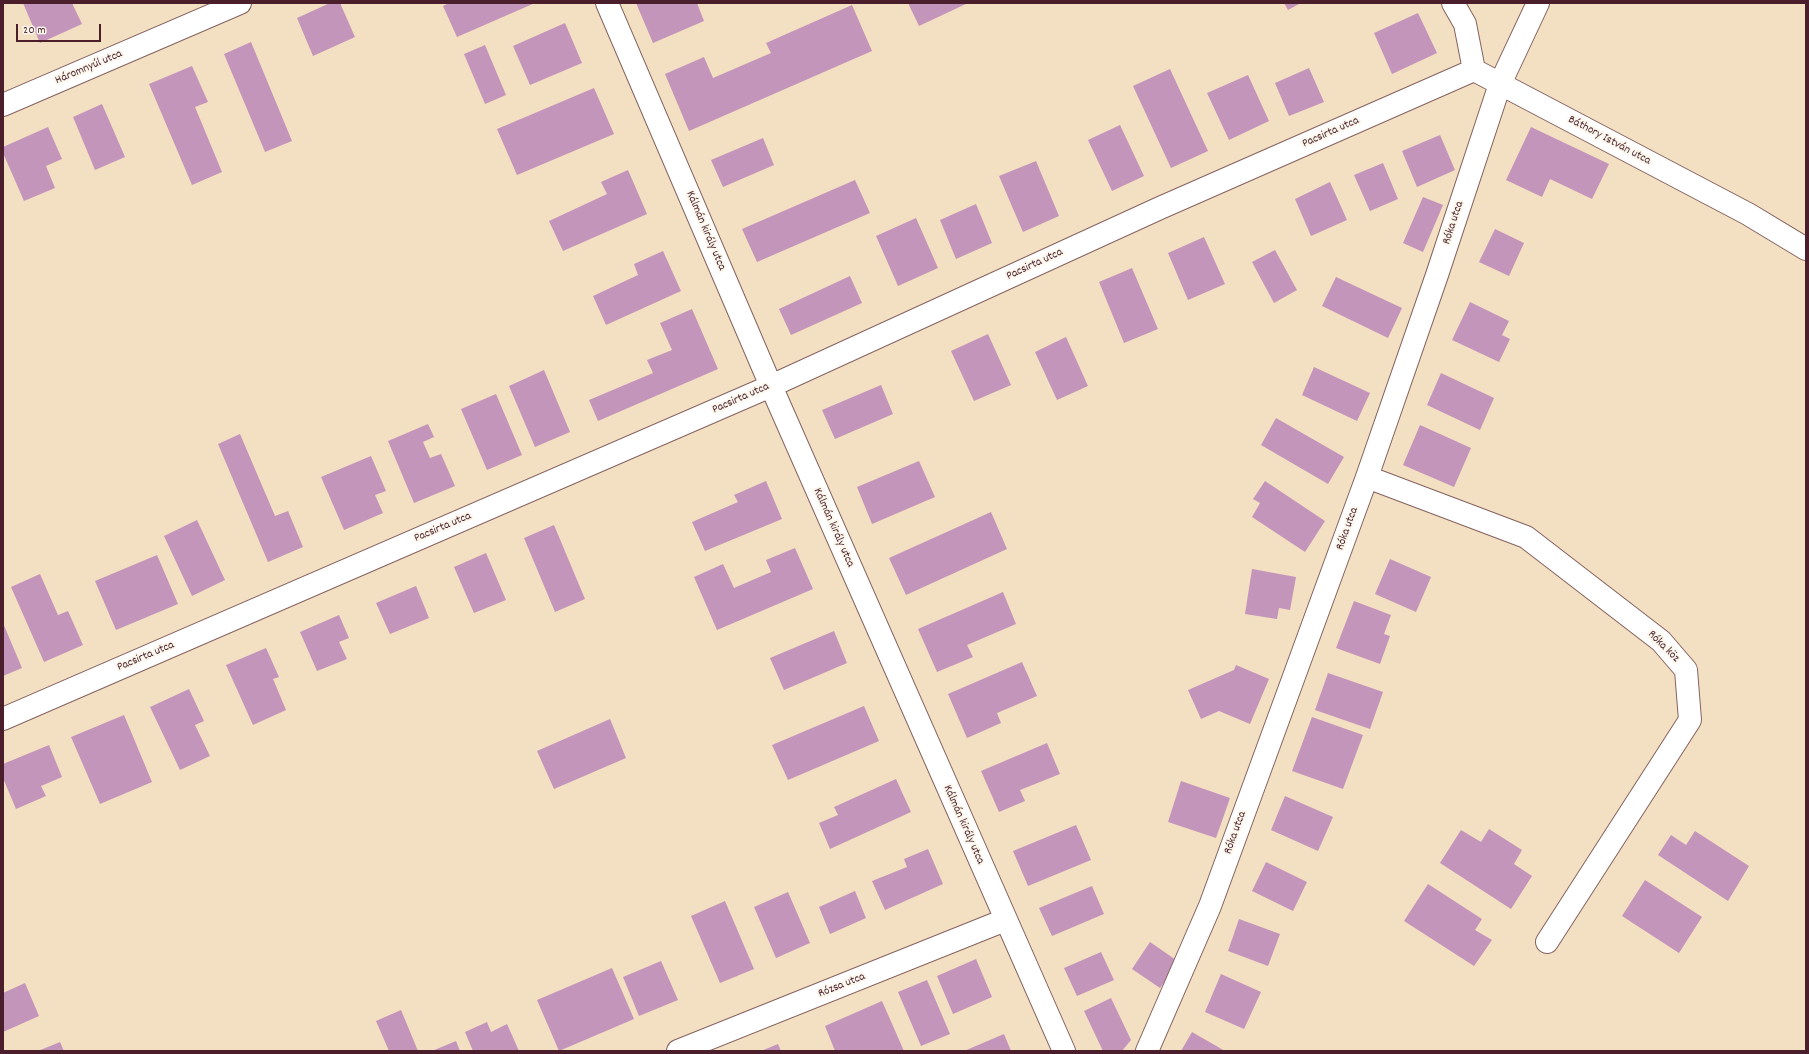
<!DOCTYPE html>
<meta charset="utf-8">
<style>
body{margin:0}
#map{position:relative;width:1809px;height:1054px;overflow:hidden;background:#f3dfc2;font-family:Dekko,sans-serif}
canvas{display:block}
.frame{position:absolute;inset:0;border:4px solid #4a1f2b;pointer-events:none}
.scale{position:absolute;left:16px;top:24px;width:85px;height:18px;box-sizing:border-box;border:2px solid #4a1f2b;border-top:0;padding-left:5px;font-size:12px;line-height:14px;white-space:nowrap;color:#4a1f2b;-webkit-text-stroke:3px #fbf7ec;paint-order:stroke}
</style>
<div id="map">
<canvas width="1809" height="1054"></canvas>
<div class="frame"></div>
<div class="scale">20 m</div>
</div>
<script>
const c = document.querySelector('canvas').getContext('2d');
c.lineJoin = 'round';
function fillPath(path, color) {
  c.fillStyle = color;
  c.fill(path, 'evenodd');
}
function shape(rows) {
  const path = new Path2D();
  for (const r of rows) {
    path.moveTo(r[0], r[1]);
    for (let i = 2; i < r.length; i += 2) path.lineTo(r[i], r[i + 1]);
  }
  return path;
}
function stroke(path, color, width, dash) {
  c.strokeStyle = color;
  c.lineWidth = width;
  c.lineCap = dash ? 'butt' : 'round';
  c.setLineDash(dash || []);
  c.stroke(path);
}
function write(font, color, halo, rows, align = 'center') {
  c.font = font + ' Dekko,sans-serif';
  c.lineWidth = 4;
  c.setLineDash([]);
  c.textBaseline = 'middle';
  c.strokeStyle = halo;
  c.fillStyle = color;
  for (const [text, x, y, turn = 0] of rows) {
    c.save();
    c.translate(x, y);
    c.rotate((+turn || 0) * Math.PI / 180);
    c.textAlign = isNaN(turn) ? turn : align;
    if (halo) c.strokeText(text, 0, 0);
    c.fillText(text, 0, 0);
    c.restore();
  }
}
fillPath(shape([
 [23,3,72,3,82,24,40,43],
 [330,3,340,3,355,37,313,56,297,18],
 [449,3,535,3,457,37,443,6],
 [636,3,697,3,704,21,653,43],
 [908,3,968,3,919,26],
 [1284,3,1301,3,1288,10],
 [852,5,872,51,689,131,665,74,704,57,713,78,771,53,766,43],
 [1418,13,1437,53,1392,74,1374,33],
 [565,23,582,63,530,85,513,46],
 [251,42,292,141,265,152,224,54],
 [485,45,506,95,485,104,464,54],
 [192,66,208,102,195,107,222,172,192,185,149,84],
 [1309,68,1324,102,1289,116,1275,83],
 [1170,69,1208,151,1171,168,1133,86],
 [1248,75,1269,121,1229,140,1207,93],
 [594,88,614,134,517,175,497,129],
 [102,104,125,157,95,170,73,117],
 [1120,125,1144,176,1112,191,1088,140],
 [48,127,62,159,46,166,55,188,24,201,3,153,3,147],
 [1531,127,1609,164,1592,199,1550,179,1542,197,1506,180],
 [1440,135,1455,170,1417,187,1402,151],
 [763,138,774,165,723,187,711,160],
 [1036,161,1059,216,1023,232,999,176],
 [1383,163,1398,199,1370,211,1354,175],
 [628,170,647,214,563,251,549,221,607,194,601,182],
 [855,180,870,213,757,262,742,229],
 [1330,182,1347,220,1311,236,1295,199],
 [1423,197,1443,205,1423,252,1403,243],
 [976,204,992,243,956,259,940,220],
 [916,218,938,268,898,286,876,236],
 [1495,229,1524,243,1509,276,1479,262],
 [1204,237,1225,284,1188,300,1168,253],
 [1275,250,1297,290,1274,303,1252,262],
 [663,251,681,291,606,325,593,296,638,275,634,264],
 [1132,268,1158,329,1124,343,1099,282],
 [850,276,862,303,791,335,779,309],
 [1336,277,1402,308,1388,338,1322,306],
 [1470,302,1509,321,1502,335,1510,339,1499,362,1452,340],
 [692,309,718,369,598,421,589,400,653,373,647,360,672,350,660,323],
 [988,334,1011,385,974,401,951,351],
 [1066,337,1088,386,1057,400,1035,352],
 [1314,367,1370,393,1357,421,1302,395],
 [544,370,570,432,535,447,509,386],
 [1441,373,1494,398,1480,430,1427,405],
 [881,385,893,414,835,439,822,410],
 [496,394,522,455,487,470,461,409],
 [1276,418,1344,457,1328,484,1261,445],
 [428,424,434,437,423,442,430,458,441,454,455,486,414,503,388,441],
 [1420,425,1471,448,1454,487,1403,465],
 [240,434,275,516,288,511,303,547,268,562,218,444],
 [371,456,386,491,375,495,383,513,344,530,321,477],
 [919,461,935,497,872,524,857,487],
 [766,481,782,519,705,551,692,522,738,502,734,495],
 [1265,481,1325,521,1305,552,1252,517,1260,503,1253,499],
 [991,512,1007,549,906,595,889,558],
 [197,520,225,580,192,596,164,536],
 [554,525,585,599,555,612,524,538],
 [795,548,813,589,717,630,694,577,723,564,734,588,771,572,766,560],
 [486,553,506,600,474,613,454,567],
 [157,555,178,604,116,630,95,581],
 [1390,559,1431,577,1416,612,1375,594],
 [1252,569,1296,577,1290,610,1279,608,1277,619,1245,614],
 [40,574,58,615,68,611,83,645,44,662,11,587],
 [416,586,429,618,390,634,376,603],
 [1003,592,1016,624,967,645,973,657,937,672,918,629],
 [1354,601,1391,615,1384,634,1390,636,1380,664,1336,648],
 [339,615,349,638,339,642,347,659,317,671,300,632],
 [3,623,22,668,3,676],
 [834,631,847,663,784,690,770,658],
 [266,648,279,677,273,679,286,710,253,725,226,665],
 [1022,662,1037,696,997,713,1001,723,967,738,948,694],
 [1236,665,1269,679,1250,724,1219,711,1201,719,1188,690,1234,670],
 [1328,673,1383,692,1370,729,1315,710],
 [189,689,204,721,195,725,210,756,180,770,150,707],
 [864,706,879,741,788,780,772,745],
 [124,715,152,782,100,804,71,737],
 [1312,717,1363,735,1343,789,1292,771],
 [610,719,626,758,554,789,537,751],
 [1047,743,1060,774,1020,790,1025,801,999,812,981,771],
 [49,745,62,777,41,786,46,796,16,809,3,778,3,764],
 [896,779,911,812,830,849,819,823,838,815,834,807],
 [1181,781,1230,798,1216,838,1168,822],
 [1285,796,1333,817,1318,851,1271,830],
 [1076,825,1091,860,1028,886,1013,851],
 [1489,829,1522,850,1514,864,1532,876,1511,909,1440,863,1461,830,1481,842],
 [1695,831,1749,866,1728,901,1658,855,1671,835,1686,845],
 [928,849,943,884,885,910,872,881,907,867,904,859],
 [1266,862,1307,882,1293,911,1252,891],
 [1645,880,1702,917,1679,953,1622,916],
 [1428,884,1482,919,1475,930,1492,940,1474,966,1404,921],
 [1092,886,1104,914,1052,936,1039,908],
 [855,891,866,918,830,934,819,907],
 [788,892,810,943,776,958,754,907],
 [725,901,754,969,720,983,691,916],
 [1239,919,1280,934,1268,966,1228,951],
 [1150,942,1179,962,1160,988,1132,969],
 [1101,952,1114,980,1077,996,1064,968],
 [976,959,992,997,953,1014,937,976],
 [661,961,678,1000,639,1016,623,977],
 [612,968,634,1019,559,1051,537,1000],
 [1221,974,1261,992,1244,1029,1205,1012],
 [927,980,950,1034,921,1046,898,992],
 [25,983,39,1016,3,1032,3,993],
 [1111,998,1131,1040,1122,1051,1103,1051,1084,1011],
 [882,1001,904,1051,835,1051,825,1026],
 [401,1010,418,1051,389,1051,376,1021],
 [487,1022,491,1032,507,1024,519,1051,473,1051,465,1032],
 [1192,1032,1225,1051,1181,1051],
 [1004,1034,1011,1051,964,1051],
 [456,1041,460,1051,432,1051],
 [60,1042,64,1051,38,1051],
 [778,1044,781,1051,761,1051]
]), '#c495ba');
const street = shape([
 [607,3,771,386,1064,1051],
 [1453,3,1465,24,1474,70,1748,214,1806,249],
 [3,105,240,3],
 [1367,477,1526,537,1661,641,1686,670,1690,720,1547,942],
 [3,719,771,386,1160,208,1474,70],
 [678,1051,1005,920],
 [1147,1051,1210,906,1367,477,1437,275,1500,84,1538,3]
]);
stroke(street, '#856260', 24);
stroke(street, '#fff', 22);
write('12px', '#4a1f2b', '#fbf7ec', [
 ["Háromnyúl utca",89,68,-23],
 ["Pacsirta utca",1331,133,-24],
 ["Báthory István utca",1609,141,28],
 ["Róka utca",1454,223,-72],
 ["Kálmán király utca",705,231,67],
 ["Pacsirta utca",1035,265,-25],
 ["Pacsirta utca",741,399,-24],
 ["Pacsirta utca",443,528,-23],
 ["Kálmán király utca",833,528,66],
 ["Róka utca",1348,529,-70],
 ["Róka köz",1663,647,45],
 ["Pacsirta utca",146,657,-23],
 ["Kálmán király utca",963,825,66],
 ["Róka utca",1236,833,-70],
 ["Rózsa utca",842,986,-22]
]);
</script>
